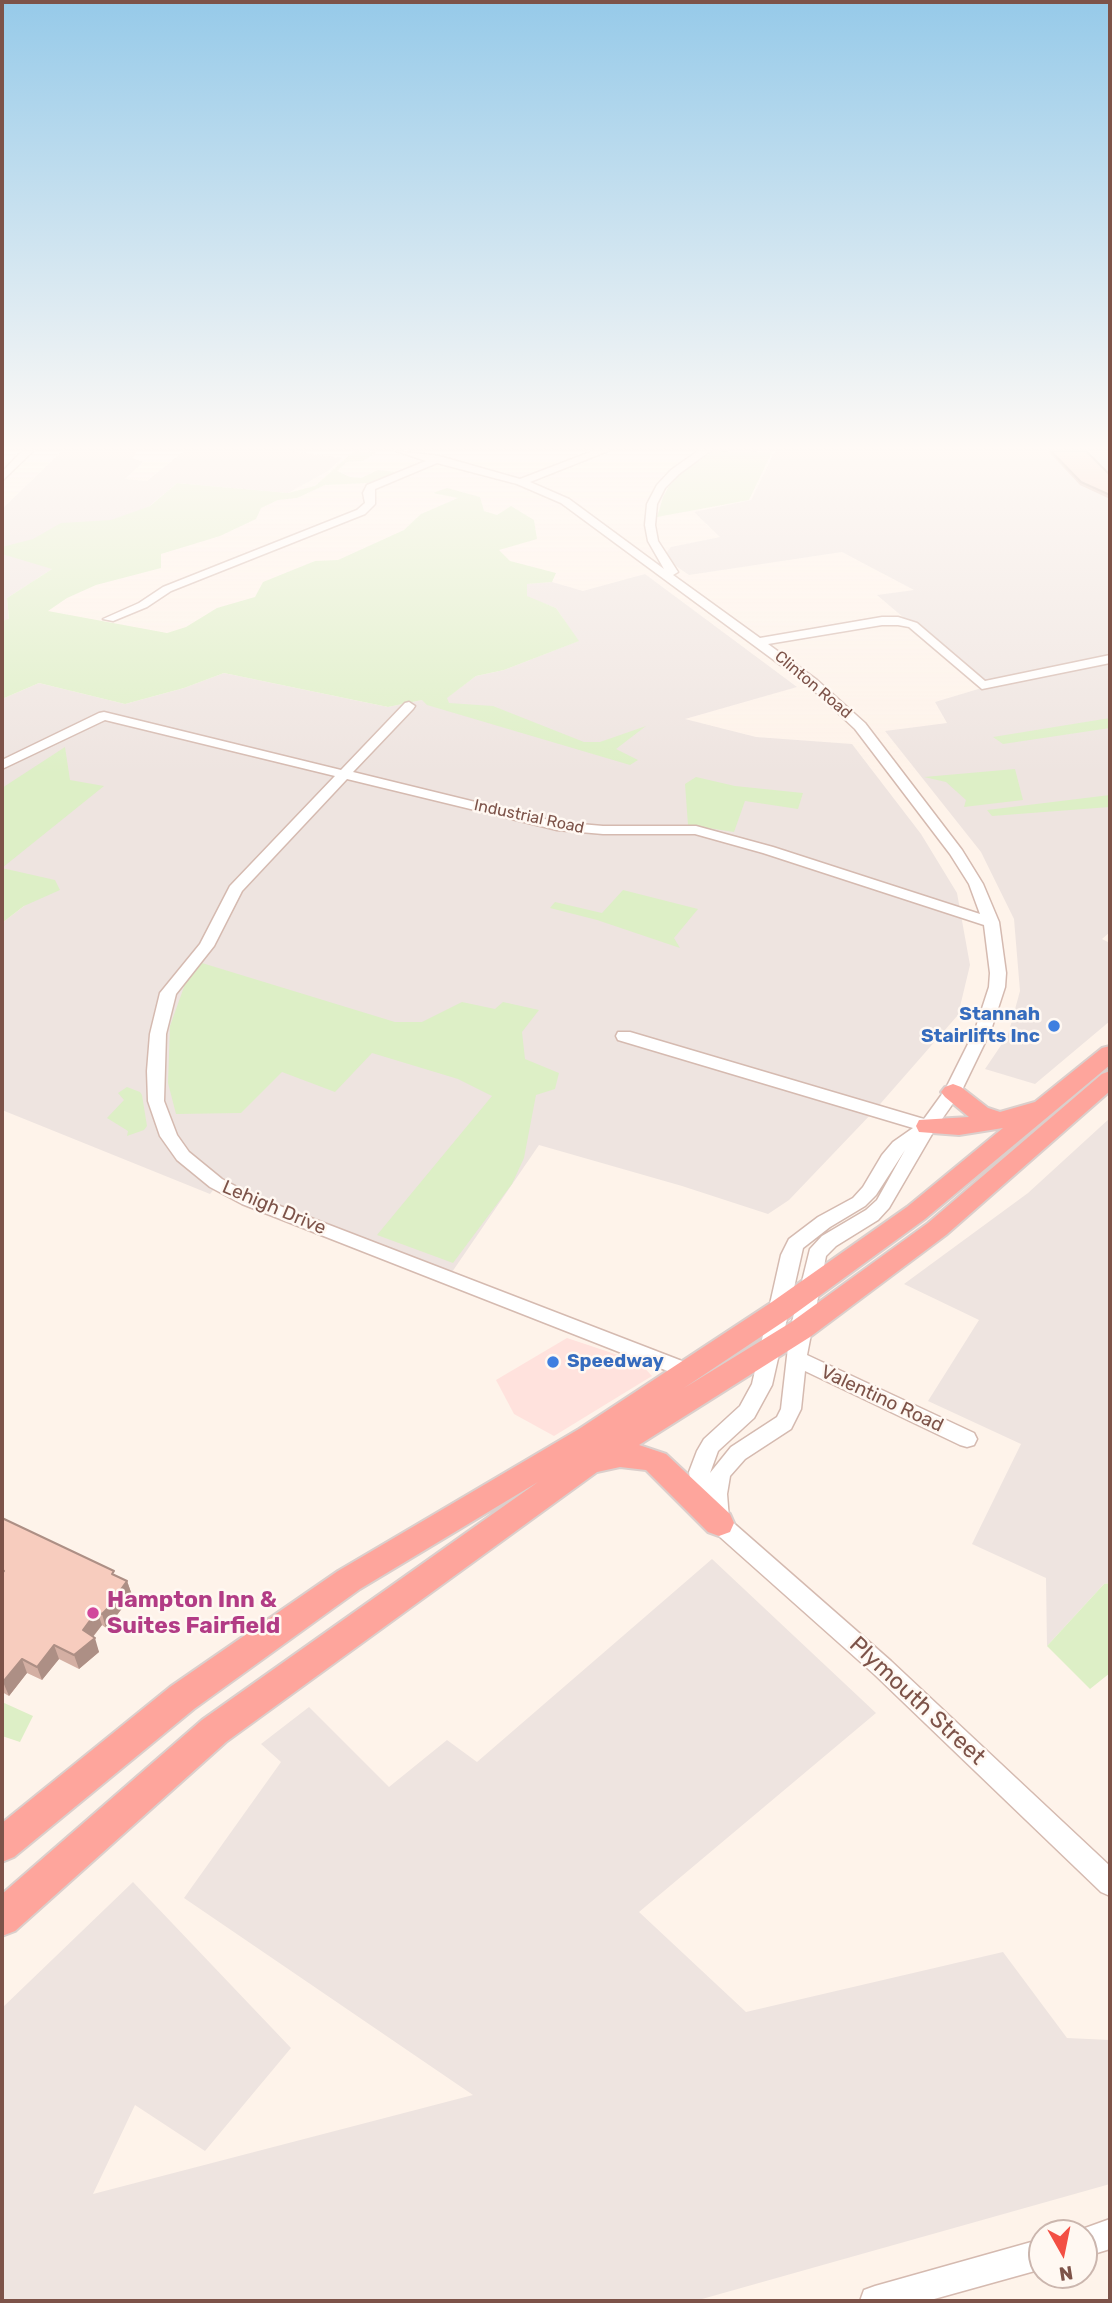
<!DOCTYPE html>
<style>
body{margin:0}
#map{position:relative;width:1112px;height:2303px;overflow:hidden;background:#fef3ea;font-family:Rubik,sans-serif}
canvas{display:block}
.frame{position:absolute;inset:0;border:4px solid #7d5349;pointer-events:none}
.north{position:absolute;left:1028px;top:2219px;width:70px;height:70px;box-sizing:border-box;background:#fff8f2;border:2px solid #cbb6ae;border-radius:50%;rotate:171deg;font-size:19px;font-weight:700;line-height:28px;text-align:center;color:#7d5349}
.north::after{content:'';display:block;margin:auto;width:24px;height:32px;background:#f34f44;clip-path:polygon(50% 0,100% 100%,50% 72%,0 100%)}
</style>
<div id="map">
<canvas width="1112" height="2303"></canvas>
<div class="frame"></div>
<div class="north">N</div>
</div>
<script>
const c = document.querySelector('canvas').getContext('2d');
c.lineJoin = 'round';
function fillPath(path, color) {
  c.fillStyle = color;
  c.fill(path, 'evenodd');
}
function shape(rows) {
  const path = new Path2D();
  for (const r of rows) {
    path.moveTo(r[0], r[1]);
    for (let i = 2; i < r.length; i += 2) path.lineTo(r[i], r[i + 1]);
  }
  return path;
}
function stroke(path, color, width, dash) {
  c.strokeStyle = color;
  c.lineWidth = width;
  c.lineCap = dash ? 'butt' : 'round';
  c.setLineDash(dash || []);
  c.stroke(path);
}
function write(font, color, halo, rows, align = 'center') {
  c.font = font + ' Rubik,sans-serif';
  c.lineWidth = 5;
  c.setLineDash([]);
  c.textBaseline = 'middle';
  c.strokeStyle = halo;
  c.fillStyle = color;
  for (const [text, x, y, turn = 0] of rows) {
    c.save();
    c.translate(x, y);
    c.rotate((+turn || 0) * Math.PI / 180);
    c.textAlign = isNaN(turn) ? turn : align;
    if (halo) c.strokeText(text, 0, 0);
    c.fillText(text, 0, 0);
    c.restore();
  }
}
fillPath(shape([
 [567,1338,639,1362,652,1376,554,1436,514,1414,496,1380]
]), '#ffe2dd');
fillPath(shape([
 [62,451,137,451,132,458,143,462,125,479,147,481,184,451,292,451,342,458,328,471,288,493,177,483,147,508,7,598,9,620,2,621,2,509],
 [775,451,1110,451,1110,932,1102,939,1110,943,1110,1021,1035,1084,985,1069,1008,1035,1020,991,1014,919,981,852,885,731,947,723,935,702,985,687,877,595,914,590,842,552,689,575,663,557,671,547,720,537,694,512,751,500],
 [645,574,797,687,685,719,756,737,852,744,921,834,957,893,970,965,958,1015,874,1111,789,1200,768,1214,682,1186,539,1145,450,1275,219,1183,210,1194,2,1110,2,923,54,883,2,868,2,699,39,683,125,704,184,688,224,673,388,707,431,698,446,698,476,676,504,670,578,641,556,608,527,597,527,584,552,582,583,591],
 [1110,1118,1110,1583,1104,1584,1047,1646,1046,1578,972,1544,1021,1444,928,1401,979,1320,904,1284,1028,1193],
 [712,1559,876,1713,639,1912,746,2012,1003,1952,1067,2038,1110,2040,1110,2184,695,2301,2,2301,2,2008,133,1882,291,2048,205,2151,135,2105,93,2194,473,2095,184,1898,281,1762,261,1744,309,1707,389,1787,447,1740,477,1762]
]), '#eee4e0');
fillPath(shape([
 [354,451,376,452,363,461,347,462,337,471,350,477,361,478,378,470,396,472,369,483,325,485,297,498,278,500,261,508,256,519,220,536,161,554,161,568,96,585,67,598,48,611,167,633,186,627,217,608,255,597,263,582,315,561,338,560,404,530,421,514,458,498,433,493,447,488,480,497,484,511,497,515,511,506,534,520,537,539,499,550,510,561,556,573,552,582,527,584,527,596,556,608,579,641,504,670,476,676,447,698,449,703,493,706,584,742,600,742,646,726,616,749,638,760,630,765,427,705,422,700,388,707,224,673,184,688,125,704,39,683,2,699,2,621,9,619,7,598,52,569,2,554,2,547,33,539,61,523,111,520,150,506,177,483,288,493,315,486],
 [713,451,772,452,749,500,657,517,663,497,669,486,681,473],
 [1110,718,1110,728,1003,744,993,737],
 [65,747,70,780,104,786,2,868,55,880,60,890,24,906,2,923,2,788],
 [1015,769,1023,800,964,807,966,800,946,782,924,777],
 [696,777,735,786,803,793,798,809,745,801,734,832,688,825,685,784],
 [1110,795,1110,807,992,816,987,810],
 [623,890,698,909,674,938,680,948,597,920,550,908,555,902,602,913],
 [202,963,395,1022,422,1022,462,1002,495,1009,503,1002,539,1010,522,1032,525,1059,559,1073,555,1089,536,1095,524,1158,512,1184,453,1263,377,1235,492,1096,458,1079,372,1053,335,1092,282,1072,241,1113,176,1114,168,1083,170,1026,185,984],
 [127,1087,140,1092,142,1095,147,1126,144,1130,127,1136,128,1131,107,1118,124,1100,118,1093],
 [1110,1583,1110,1673,1090,1689,1047,1646,1104,1584],
 [2,1702,33,1716,20,1742,2,1736]
]), '#ddefc6');
const minor = shape([
 [22,451,33,451,2,481,2,472,22,451],
 [396,451,439,456,520,479,593,451,608,451,530,482,569,499,664,569,648,541,645,525,647,504,657,485,671,470,698,451,710,451,679,474,665,488,657,504,655,525,658,541,678,572,673,575,760,638,882,617,898,617,917,623,985,681,1110,655,1110,663,982,689,909,627,898,625,882,625,768,644,817,680,865,723,962,850,983,884,999,922,1006,973,1005,987,991,1030,961,1092,935,1129,889,1208,878,1220,836,1246,826,1256,807,1355,974,1433,977,1439,974,1445,967,1447,960,1445,805,1371,801,1409,791,1429,745,1459,730,1476,727,1494,729,1519,891,1661,1110,1866,1110,1896,1101,1892,875,1675,711,1529,692,1493,689,1472,697,1451,704,1439,740,1406,752,1384,781,1255,789,1239,818,1217,853,1198,863,1187,882,1155,893,1142,913,1128,618,1040,616,1036,618,1032,630,1032,924,1119,945,1090,975,1030,989,987,990,973,984,925,763,853,695,834,603,834,557,830,347,779,242,891,214,946,176,994,166,1034,164,1101,177,1135,189,1152,222,1179,254,1196,695,1366,698,1371,695,1376,688,1379,242,1204,210,1187,177,1160,160,1136,148,1101,147,1071,150,1034,160,993,200,944,230,886,335,776,105,720,2,769,2,760,99,713,104,712,341,770,405,703,409,702,415,706,413,709,353,772,557,822,603,826,696,826,773,847,980,914,969,884,950,854,855,729,809,686,561,503,517,484,437,463,375,489,375,504,365,514,171,591,147,607,113,621,103,619,139,603,163,587,357,510,365,503,363,493,367,485,426,461,396,451],
 [905,1150,877,1200,866,1210,822,1236,810,1249,790,1330,781,1409,777,1417,731,1447,710,1473,718,1451,754,1418,772,1385,803,1248,830,1227,865,1206,876,1195,905,1150],
 [1110,2219,1110,2249,1084,2257,1084,2233,1074,2232,1110,2219],
 [1042,2239,1042,2269,927,2301,860,2301,864,2290,875,2286,1042,2239]
]);
const highway = shape([
 [1110,1046,1110,1065,925,1219,789,1318,684,1388,790,1323,928,1223,1102,1074,1110,1071,1110,1091,946,1235,810,1337,639,1445,666,1454,730,1514,734,1523,730,1532,719,1536,708,1532,646,1470,620,1467,597,1472,226,1742,15,1931,2,1936,2,1894,202,1720,538,1482,360,1589,194,1709,14,1857,2,1862,2,1823,170,1687,338,1571,579,1429,769,1304,907,1207,1003,1128,959,1135,919,1132,916,1126,919,1120,969,1117,945,1097,941,1092,945,1087,953,1084,961,1087,988,1108,1000,1112,1035,1102,1102,1048,1110,1046]
]);
stroke(minor, '#d5bab0', 3);
stroke(highway, '#dbcfcc', 4);
fillPath(minor, '#fff');
fillPath(highway, '#fea59c');
fillPath(shape([
 [1048,451,1086,451,1110,475,1110,499,1080,485],
 [2,1518,127,1581,132,1595,111,1623,106,1628,102,1625,93,1637,99,1652,79,1669,59,1659,42,1680,27,1673,9,1696,2,1692]
]), '#d4afa3');
fillPath(shape([
 [127,1581,132,1595,111,1623,106,1628,102,1614],
 [97,1611,102,1625,87,1644,83,1630],
 [95,1638,99,1652,79,1669,74,1655],
 [54,1645,59,1659,42,1680,37,1667],
 [22,1659,27,1673,9,1696,3,1682]
]), '#ad8f85');
const building = shape([
 [1051,451,1086,451,1110,475,1110,495,1081,482,1051,451],
 [2,1518,114,1571,112,1574,127,1581,107,1609,102,1614,97,1611,83,1630,95,1638,74,1655,54,1645,37,1667,22,1659,3,1682,2,1682,2,1573,4,1571,2,1570,2,1518]
]);
fillPath(building, '#f7ccbe');
stroke(building, '#ad8f85', 2);
const sky = c.createLinearGradient(0, 0, 0, 774);
sky.addColorStop(0, '#96cae9');
sky.addColorStop(0.58, '#fffaf6');
sky.addColorStop(1, '#fffaf600');
c.fillStyle = sky;
c.fillRect(0, 0, 1112, 774);
for (const [x, y, r, color] of [
 [1054,1026,7,"#3f7fe0"],
 [553,1362,7,"#3f7fe0"],
 [93,1613,7,"#d1479c"]
]) {
  const dot = new Path2D();
  dot.arc(x, y, r, 0, 2 * Math.PI);
  c.fillStyle = color;
  c.fill(dot);
  stroke(dot, '#fff8f2', 2.5);
}
write('16px', '#7d5349', '#fff8f2', [
 ["Clinton Road",813,685,40],
 ["Industrial Road",529,817,12]
]);
write('bold 19px', '#366cbe', '#fff8f2', [
 ["Stannah",1040,1015],
 ["Stairlifts Inc",1040,1037],
 ["Speedway",567,1362,"left"]
], 'right');
write('19px', '#7d5349', '#fff8f2', [
 ["Lehigh Drive",274,1208,23],
 ["Valentino Road",882,1399,25]
]);
write('bold 23px', '#b23c85', '#fff8f2', [
 ["Hampton Inn &",107,1600],
 ["Suites Fairfield",107,1626]
], 'left');
write('23px', '#7d5349', '#fff8f2', [
 ["Plymouth Street",917,1701,43]
]);
</script>
